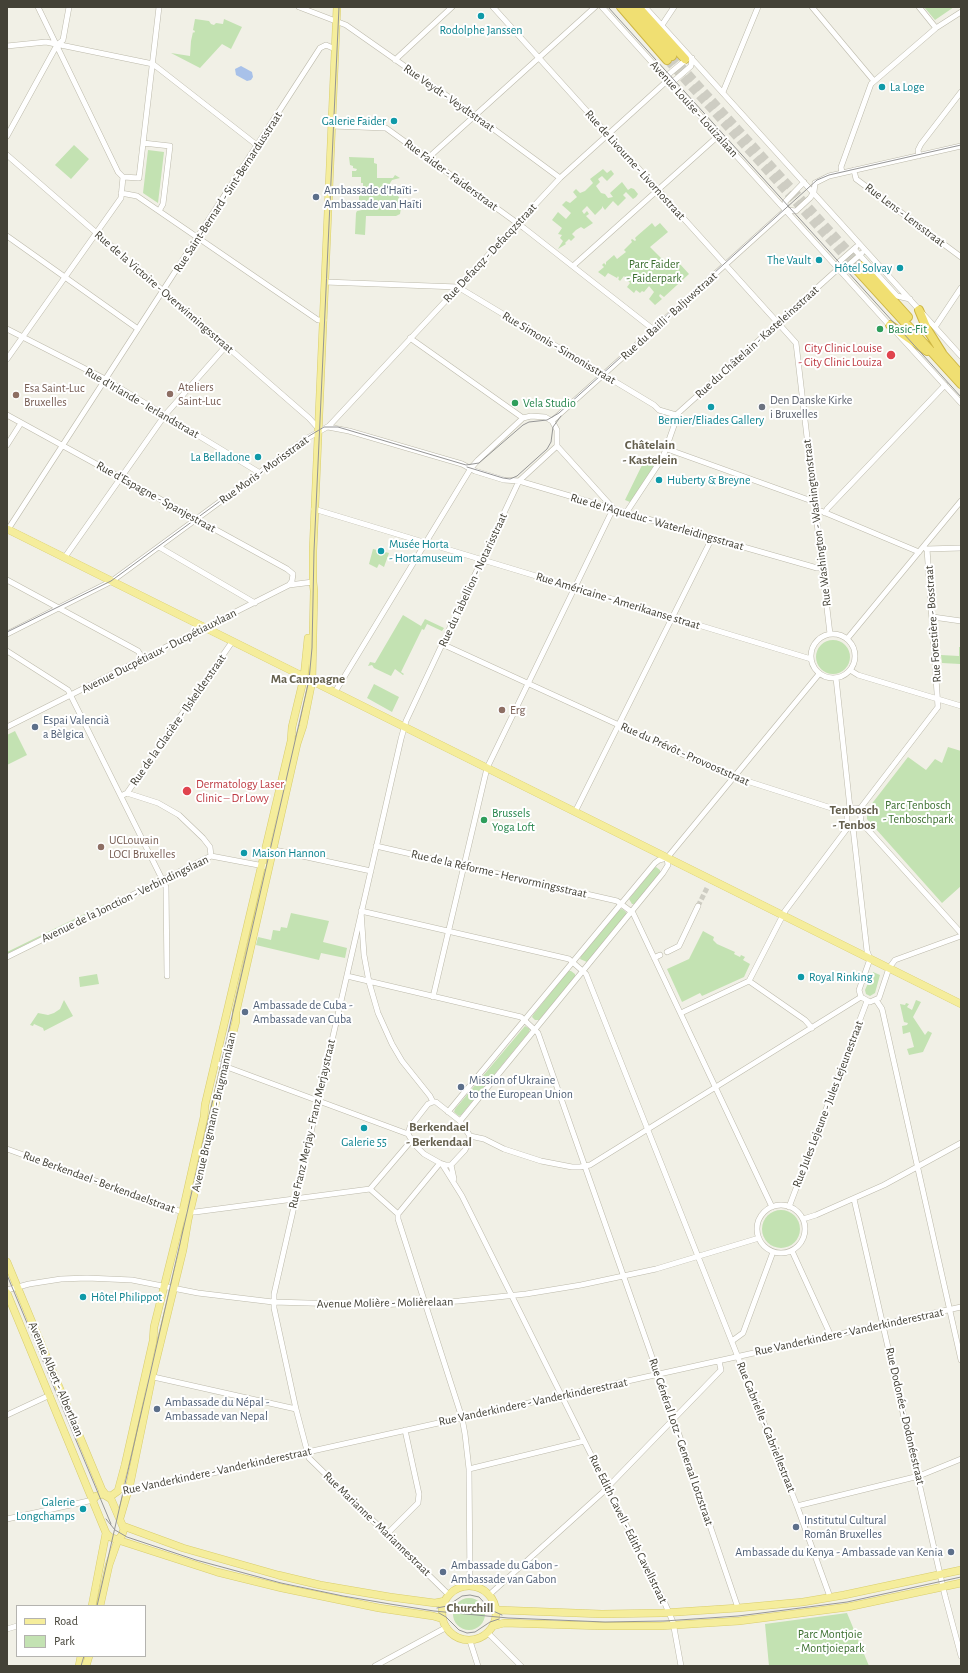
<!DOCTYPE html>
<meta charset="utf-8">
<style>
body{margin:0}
#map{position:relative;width:968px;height:1673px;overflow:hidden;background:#f1f0e6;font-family:"Alegreya Sans",sans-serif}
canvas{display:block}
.frame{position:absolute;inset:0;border:8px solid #434136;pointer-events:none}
.legend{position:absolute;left:16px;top:1605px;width:130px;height:52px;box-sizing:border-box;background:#fff;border:1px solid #b4b3af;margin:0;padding:5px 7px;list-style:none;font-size:12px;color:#434136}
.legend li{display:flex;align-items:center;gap:8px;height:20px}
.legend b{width:20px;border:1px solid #b4b3af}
</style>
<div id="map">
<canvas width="968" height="1673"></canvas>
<div class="frame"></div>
<ul class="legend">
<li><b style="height:5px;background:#f5ed9c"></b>Road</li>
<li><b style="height:11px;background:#c3e2b2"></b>Park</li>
</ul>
</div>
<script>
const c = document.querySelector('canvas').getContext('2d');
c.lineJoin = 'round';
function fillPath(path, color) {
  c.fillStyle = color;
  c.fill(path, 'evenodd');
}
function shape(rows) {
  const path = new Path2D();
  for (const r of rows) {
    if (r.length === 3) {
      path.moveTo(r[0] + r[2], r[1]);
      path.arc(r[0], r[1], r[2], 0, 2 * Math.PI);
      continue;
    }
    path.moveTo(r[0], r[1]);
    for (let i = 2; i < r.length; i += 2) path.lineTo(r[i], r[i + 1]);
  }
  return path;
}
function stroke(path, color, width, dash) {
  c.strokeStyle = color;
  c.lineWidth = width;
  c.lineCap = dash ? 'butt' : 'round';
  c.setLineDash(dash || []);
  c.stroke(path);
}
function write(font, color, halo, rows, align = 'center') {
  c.font = font + ' "Alegreya Sans",sans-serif';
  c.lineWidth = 4;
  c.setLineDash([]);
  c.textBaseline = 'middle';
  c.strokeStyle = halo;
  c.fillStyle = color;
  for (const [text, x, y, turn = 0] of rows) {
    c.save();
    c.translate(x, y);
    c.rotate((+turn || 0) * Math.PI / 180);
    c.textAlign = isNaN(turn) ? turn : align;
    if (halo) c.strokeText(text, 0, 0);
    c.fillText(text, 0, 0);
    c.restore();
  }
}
fillPath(shape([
 [924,7,954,7,935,20],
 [195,19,209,21,211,24,214,25,216,23,223,24,224,19,242,27,231,49,222,44,200,68,171,53,190,56,191,41,193,32,194,33,195,31,193,30],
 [74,145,89,159,71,179,55,165],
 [148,150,164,152,158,203,143,193],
 [349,157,374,158,374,163,377,164,377,178,393,178,395,175,400,178,392,180,386,190,394,190,402,202,400,214,396,216,366,216,365,235,355,234,356,213,357,211,362,210,363,206,359,206,359,189,363,189,363,183,361,183,361,177,352,177,352,171,356,171,357,169,353,168,353,166,350,165],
 [603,169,607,173,611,170,614,174,607,181,602,176,598,179,600,182,596,186,601,193,605,194,608,198,613,197,610,193,622,182,628,190,631,188,634,189,638,194,636,197,633,199,626,192,623,195,626,198,618,206,613,201,605,210,602,206,602,208,595,215,587,206,582,211,584,214,587,211,589,214,586,216,593,223,584,229,581,227,576,230,572,234,575,237,571,241,569,239,565,243,566,244,558,249,563,241,560,238,562,235,558,234,562,228,552,220,558,212,566,219,571,213,562,205,566,201,570,203,577,197,573,192,576,189,580,193,585,191,593,183,590,179],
 [652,223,655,227,660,223,668,232,650,247,672,269,679,263,689,274,664,297,660,294,659,296,662,299,655,305,649,299,654,292,649,286,644,292,642,291,640,293,636,290,634,293,627,287,630,283,624,276,620,281,618,279,619,278,618,276,617,278,608,273,605,277,598,272,604,267,602,265,604,263,606,265,606,262,614,255,617,259,626,252,624,250,632,242,631,240,632,239,635,241,636,240,635,238,637,236],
 [644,461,655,466,630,502,625,500],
 [373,549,389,553,384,567,379,564,377,568,369,564],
 [403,615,421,626,425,619,444,628,442,631,427,624,424,630,422,629,401,672,404,674,403,675,395,669,391,676,374,668,372,665,368,666,370,662,375,663],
 [833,657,17],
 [959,647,961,647,961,666,960,664,942,663,941,655,959,656],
 [374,684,399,697,392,712,367,698],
 [15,731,27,755,7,765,7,735],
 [948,747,961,751,961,886,942,903,867,819,867,810,908,757,926,770,935,759,942,763],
 [656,867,660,870,660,873,635,904,632,904,629,899,654,868],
 [105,904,104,905,7,954,7,952],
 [622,909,626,912,626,915,587,962,580,959,581,956,619,910],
 [291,913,329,921,323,942,347,948,345,958,321,953,319,960,256,945,258,937,271,940,273,930,280,931,281,927,287,928],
 [703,931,714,937,713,940,717,944,735,952,734,954,740,957,741,955,745,957,743,960,750,964,744,977,702,996,700,993,682,1002,667,969,689,959],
 [568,971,571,971,575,974,575,977,539,1020,535,1020,532,1017,533,1015],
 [873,972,880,975,875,993,870,996,866,994,865,990],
 [97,974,99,984,80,987,79,977],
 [64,1000,73,1016,44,1031,43,1028,34,1024,33,1026,30,1025,38,1013,48,1015,54,1013,60,1009],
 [916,1000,921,1002,913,1017,925,1035,928,1031,932,1033,923,1052,909,1055,907,1049,914,1047,910,1032,903,1034,902,1026,907,1025,908,1023,904,1022,900,1004,905,1005,906,1003,909,1004,907,1007,912,1010],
 [525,1026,530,1029,529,1032,461,1115,459,1116,454,1112,455,1109],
 [781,1229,19],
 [469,1614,16],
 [847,1613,869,1666,769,1666,765,1624]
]), '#c3e2b2');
fillPath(shape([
 [241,66,252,72,253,77,251,80,247,81,236,75,235,69]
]), '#a8c1e9');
stroke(shape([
 [698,906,708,886]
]), '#cecdc3', 5, [5, 2.5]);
stroke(shape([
 [672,56,862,266],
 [667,60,857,270]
]), '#cecdc3', 8, [8, 4]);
const minor = shape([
 [38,7,118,172,123,177],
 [299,7,346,25,480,119,560,178],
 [493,7,796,343,830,634],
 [602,7,891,327],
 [645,7,961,356],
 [812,7,874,81],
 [919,7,936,28],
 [662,25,674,7],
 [7,46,46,42,153,64,258,146],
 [395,60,452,7],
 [668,80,675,80,691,66,692,58],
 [668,80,669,74,687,59],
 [723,92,758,7],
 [332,126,386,128,524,228,654,330],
 [7,136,57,45,63,40,69,7],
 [143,143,170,146,163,204,159,211],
 [7,155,309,418,318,428],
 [919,156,918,150,921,144,961,92],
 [428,158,595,7],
 [854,170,856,179,961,257],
 [842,173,841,167,871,84,936,28,961,12],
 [815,183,829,176,961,146],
 [121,193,137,196,318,320,324,320],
 [786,210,796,211,810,198,814,192,815,183],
 [786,210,785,202,804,182],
 [7,236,138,329],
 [854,249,897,296,910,299],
 [573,266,718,136],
 [839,268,839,262,856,247],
 [839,268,845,268,862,253],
 [325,282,458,287,654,405,659,410,676,415],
 [935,327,961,288],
 [7,329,105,379,260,473],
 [897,333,961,403],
 [410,338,523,418],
 [7,359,121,198,123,177,139,178,159,7],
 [7,415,287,569,293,574,292,581,289,585],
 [676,415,839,268],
 [552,421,786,210],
 [328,427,349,431,462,464,475,471,504,480,519,481,719,540,817,568,822,568],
 [7,445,21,423],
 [557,446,613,508],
 [667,449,809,500,814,501],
 [314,509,811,659],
 [816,511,821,511,919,552],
 [626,513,663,457,676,420,676,415],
 [825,513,827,509,945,385],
 [7,531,320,48,326,45,335,49],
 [159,547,255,603],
 [926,549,961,548],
 [65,557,165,415,226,346],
 [7,580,138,651,143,659],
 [933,617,961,621],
 [833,656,22],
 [7,634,112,581,304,440,329,426,560,178,668,80],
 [847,639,961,501],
 [442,644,728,775,847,813],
 [7,651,68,690,162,879,166,887,167,976],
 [850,670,858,675,961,706],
 [836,678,850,808],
 [335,692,471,468,478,460,523,418,531,416,545,417,552,421,557,430,557,446],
 [7,727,289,585,313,582],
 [127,793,158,803,179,815,203,838,210,847,211,856],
 [121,796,127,793,232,642],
 [850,808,857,808,859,810,861,817,859,826,853,828],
 [859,810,938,707,927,549],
 [847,811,847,822,852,827],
 [575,812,712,538],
 [861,822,961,933],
 [853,828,867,951,870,959,859,990,861,997,870,1002,879,998,889,968,895,960,961,936],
 [376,846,617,901,633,913,772,1207],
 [270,849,371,871],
 [667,858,819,674],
 [667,952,679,946,698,906],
 [7,957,211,856,269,867],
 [654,958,660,955],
 [347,976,521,1017,538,1033,671,1411,738,1608],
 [749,981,805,1020,812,1028],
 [433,997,487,768,613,509],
 [876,1000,882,1009,961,1360],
 [681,1013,749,981,785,911,849,826],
 [216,1063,408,1134],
 [433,1102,430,1096,402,1061,392,1044,378,1013,369,982,364,955,361,911,569,959,586,974,797,1506,830,1597],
 [433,1102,436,1102,460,1121,470,1136,469,1142,465,1150,451,1165,446,1165,440,1163,424,1154,414,1144,408,1134,410,1127,428,1104,433,1102],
 [448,1112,655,863,659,860,667,858],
 [460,1121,663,873,668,865,667,858],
 [470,1136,484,1139,504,1149,541,1161,572,1167,580,1167,590,1165,861,997],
 [7,1149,182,1212,195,1212,370,1189],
 [442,1164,462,1196,663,1599,673,1622,681,1666],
 [451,1165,454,1179],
 [854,1199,945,1596,961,1656],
 [781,1229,24],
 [789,1207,867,1001],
 [398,1214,398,1219,462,1418,465,1434,469,1469,470,1586],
 [398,1214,370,1189,411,1141],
 [398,1214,440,1163],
 [803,1219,816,1215,884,1185,961,1143],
 [792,1251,831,1336],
 [7,1290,29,1284,61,1279,87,1278,132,1280,198,1293,273,1302,378,1305,459,1301,526,1294,581,1285,656,1269,759,1238],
 [732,1341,743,1333,773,1252],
 [149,1376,296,1409],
 [7,1415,50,1395],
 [469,1469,584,1441],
 [118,1491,122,1489,133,1490,141,1489,961,1307],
 [797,1506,919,1476,961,1459],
 [7,1519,93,1500],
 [387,1534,418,1503,419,1494,405,1430],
 [449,1595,309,1458,296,1409,274,1308,274,1294,401,739,406,721,519,481,557,446],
 [489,1595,602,1493,721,1370,719,1361],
 [7,1629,17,1626],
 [488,1633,521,1666],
 [470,1641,478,1666],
 [375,1666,447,1627]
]);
const major = shape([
 [7,529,961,1004],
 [7,1262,102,1490,106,1495,111,1496,118,1491,125,1465,153,1341,154,1327,181,1219,204,1117,205,1105,291,741,292,727,304,677,308,638],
 [7,1293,106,1533,110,1537,118,1540,122,1535,124,1529,111,1499,103,1494,96,1496,93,1500],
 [120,1518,130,1484,152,1377,183,1250,188,1220,222,1075,236,1021,236,1012,297,744,303,726,312,681,314,591,313,582,313,551,337,7],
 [123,1526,183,1548,278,1575,320,1585,390,1597,435,1603,445,1601],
 [469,1613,27],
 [92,1606,106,1533],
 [100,1606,109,1565,118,1540,217,1572,282,1588,379,1608,433,1616,443,1619],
 [495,1607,498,1610,602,1614,662,1613,738,1608,803,1602,844,1595,961,1570],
 [493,1626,504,1623,603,1626,660,1626,739,1621,848,1607,961,1583],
 [79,1666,81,1656],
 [86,1666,89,1656]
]);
const highway = shape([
 [621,7,667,60],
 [629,7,672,56],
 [638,7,685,59],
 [862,266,908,317],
 [857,270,961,384],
 [919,310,927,329,942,353],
 [890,325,927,351],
 [938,349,961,375]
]);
stroke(minor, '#bcb9aa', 6);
stroke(major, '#d8cd6d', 8);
stroke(highway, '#ceb643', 10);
stroke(minor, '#fff', 5);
stroke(major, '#f5ed9c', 7);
stroke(highway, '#f0df72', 8);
stroke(shape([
 [608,7,961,397],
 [467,467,503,478,510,479,517,476,547,449,551,442,553,427,561,416],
 [7,632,111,581,309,436,324,427,338,427,466,465,479,463,523,425,529,422,547,420,559,413,817,180,829,175,961,145],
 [7,1275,111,1524],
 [106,1519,115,1530,127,1537,196,1560,281,1583,343,1596,390,1604,434,1611,508,1618,605,1622,664,1621,738,1616,847,1602,961,1577],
 [97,1606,309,680,312,648,314,551,339,7],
 [437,1608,447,1606,462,1596,470,1595,479,1597,491,1610,502,1615],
 [439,1613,446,1617,459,1630,467,1633,475,1632,490,1622,499,1619],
 [81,1666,84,1656]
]), '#959595', 1);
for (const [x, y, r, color] of [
 [481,16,4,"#0f9aa8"],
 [882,87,4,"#0f9aa8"],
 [394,121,4,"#0f9aa8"],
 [316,197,4,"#5c6f8a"],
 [819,260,4,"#0f9aa8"],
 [900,268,4,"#0f9aa8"],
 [880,329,4,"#2e9e5b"],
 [891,355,5,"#e0444e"],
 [170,394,4,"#8d6e63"],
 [16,395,4,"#8d6e63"],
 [515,403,4,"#2e9e5b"],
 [711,407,4,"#0f9aa8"],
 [762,407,4,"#6b7280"],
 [258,457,4,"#0f9aa8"],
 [659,480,4,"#0f9aa8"],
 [381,551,4,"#0f9aa8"],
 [502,710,4,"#8d6e63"],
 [35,727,4,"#5c6f8a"],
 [187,791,5,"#e0444e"],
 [484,820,4,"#2e9e5b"],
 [101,847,4,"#8d6e63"],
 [244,853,4,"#0f9aa8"],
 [801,977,4,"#0f9aa8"],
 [245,1012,4,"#5c6f8a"],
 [461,1087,4,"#5c6f8a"],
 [364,1128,4,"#0f9aa8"],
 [83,1297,4,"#0f9aa8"],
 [157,1409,4,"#5c6f8a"],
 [83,1509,4,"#0f9aa8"],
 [796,1527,4,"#5c6f8a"],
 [951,1552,4,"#5c6f8a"],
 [443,1572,4,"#5c6f8a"]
]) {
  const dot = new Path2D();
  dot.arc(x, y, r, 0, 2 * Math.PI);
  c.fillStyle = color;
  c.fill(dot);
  stroke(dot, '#fff', 1.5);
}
write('12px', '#0d838f', '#fff', [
 ["Rodolphe Janssen",481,30,"center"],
 ["La Loge",890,87],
 ["Galerie Faider",386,121,"right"],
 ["The Vault",811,260,"right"],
 ["Hôtel Solvay",892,268,"right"],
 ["Bernier/Eliades Gallery",711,420,"center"],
 ["La Belladone",250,457,"right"],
 ["Huberty & Breyne",667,480],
 ["Musée Horta",389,544],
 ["- Hortamuseum",389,558],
 ["Maison Hannon",252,853],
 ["Royal Rinking",809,977],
 ["Galerie 55",364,1142,"center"],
 ["Hôtel Philippot",91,1297],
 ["Galerie",75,1502,"right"],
 ["Longchamps",75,1516,"right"]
], 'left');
write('12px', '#434136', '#fff', [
 ["Rue Veydt - Veydtstraat",449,98,35],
 ["Avenue Louise - Louizalaan",694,109,48],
 ["Rue de Livourne - Livornostraat",635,165,48],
 ["Rue Faider - Faiderstraat",451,175,36],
 ["Rue Saint-Bernard - Sint-Bernardusstraat",228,192,-57],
 ["Rue Lens - Lensstraat",905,215,37],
 ["Rue Defacqz - Defacqzstraat",490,253,-47],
 ["Rue de la Victoire - Overwinningsstraat",164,292,41],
 ["Rue du Bailli - Baljuwstraat",669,316,-42],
 ["Rue du Châtelain - Kasteleinsstraat",757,342,-42],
 ["Rue Simonis - Simonisstraat",559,348,31],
 ["Rue d'Irlande - Ierlandstraat",142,403,30],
 ["Rue Moris - Morisstraat",264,470,-36],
 ["Rue d'Espagne - Spanjestraat",156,497,29],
 ["Rue de l'Aqueduc - Waterleidingsstraat",657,522,16],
 ["Rue Washington - Washingtonstraat",817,523,-97],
 ["Rue du Tabellion - Notarisstraat",473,580,-65],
 ["Rue Américaine - Amerikaanse straat",618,601,17],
 ["Rue Forestière - Bosstraat",933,624,-94],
 ["Avenue Ducpétiaux - Ducpétiauxlaan",159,651,-27],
 ["Rue de la Glacière - IJskelderstraat",178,720,-55],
 ["Rue du Prévôt - Provooststraat",685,754,24],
 ["Rue de la Réforme - Hervormingsstraat",499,874,13],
 ["Avenue de la Jonction - Verbindingslaan",125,899,-26],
 ["Rue Jules Lejeune - Jules Lejeunestraat",828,1104,-69],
 ["Avenue Brugmann - Brugmannlaan",214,1112,-77],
 ["Rue Franz Merjay - Franz Merjaystraat",312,1124,-77],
 ["Rue Berkendael - Berkendaelstraat",99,1182,20],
 ["Avenue Molière - Molièrelaan",385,1303,-1],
 ["Rue Vanderkindere - Vanderkinderestraat",849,1332,-12],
 ["Avenue Albert - Albertlaan",56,1379,67],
 ["Rue Vanderkindere - Vanderkinderestraat",533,1402,-12],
 ["Rue Dodonée - Dodonéestraat",905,1416,77],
 ["Rue Gabrielle - Gabriellestraat",766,1427,68],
 ["Rue Général Lotz - Generaal Lotzstraat",681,1442,71],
 ["Rue Vanderkindere - Vanderkinderestraat",217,1471,-12],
 ["Rue Marianne - Mariannestraat",377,1524,44],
 ["Rue Edith Cavell - Edith Cavellstraat",628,1529,64]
]);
write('12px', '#4e5e75', '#fff', [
 ["Ambassade d'Haïti -",324,190],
 ["Ambassade van Haïti",324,204],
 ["Espai Valencià",43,720],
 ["a Bèlgica",43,734],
 ["Ambassade de Cuba -",253,1005],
 ["Ambassade van Cuba",253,1019],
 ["Mission of Ukraine",469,1080],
 ["to the European Union",469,1094],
 ["Ambassade du Népal -",165,1402],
 ["Ambassade van Nepal",165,1416],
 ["Institutul Cultural",804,1520],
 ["Român Bruxelles",804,1534],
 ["Ambassade du Kenya - Ambassade van Kenia",943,1552,"right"],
 ["Ambassade du Gabon -",451,1565],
 ["Ambassade van Gabon",451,1579]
], 'left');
write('12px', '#3b6f2f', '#fff', [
 ["Parc Faider",654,264],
 ["- Faiderpark",654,278],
 ["Parc Tenbosch",918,805],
 ["- Tenboschpark",918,819],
 ["Parc Montjoie",830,1634],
 ["- Montjoiepark",830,1648]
]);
write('12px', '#27864d', '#fff', [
 ["Basic-Fit",888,329],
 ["Vela Studio",523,403],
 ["Brussels",492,813],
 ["Yoga Loft",492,827]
], 'left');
write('12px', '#be3a42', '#fff', [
 ["City Clinic Louise",882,348],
 ["- City Clinic Louiza",882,362],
 ["Dermatology Laser",196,784,"left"],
 ["Clinic – Dr Lowy",196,798,"left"]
], 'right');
write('12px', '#785e54', '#fff', [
 ["Ateliers",178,387],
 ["Saint-Luc",178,401],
 ["Esa Saint-Luc",24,388],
 ["Bruxelles",24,402],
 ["Erg",510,710],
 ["UCLouvain",109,840],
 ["LOCI Bruxelles",109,854]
], 'left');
write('12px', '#5b616d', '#fff', [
 ["Den Danske Kirke",770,400],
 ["i Bruxelles",770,414]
], 'left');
write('bold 13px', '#65604e', '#fff', [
 ["Châtelain",650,445],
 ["- Kastelein",650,460],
 ["Ma Campagne",308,679],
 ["Tenbosch",854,810],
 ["- Tenbos",854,825],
 ["Berkendael",439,1127],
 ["- Berkendaal",439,1142],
 ["Churchill",470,1608]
]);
</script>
